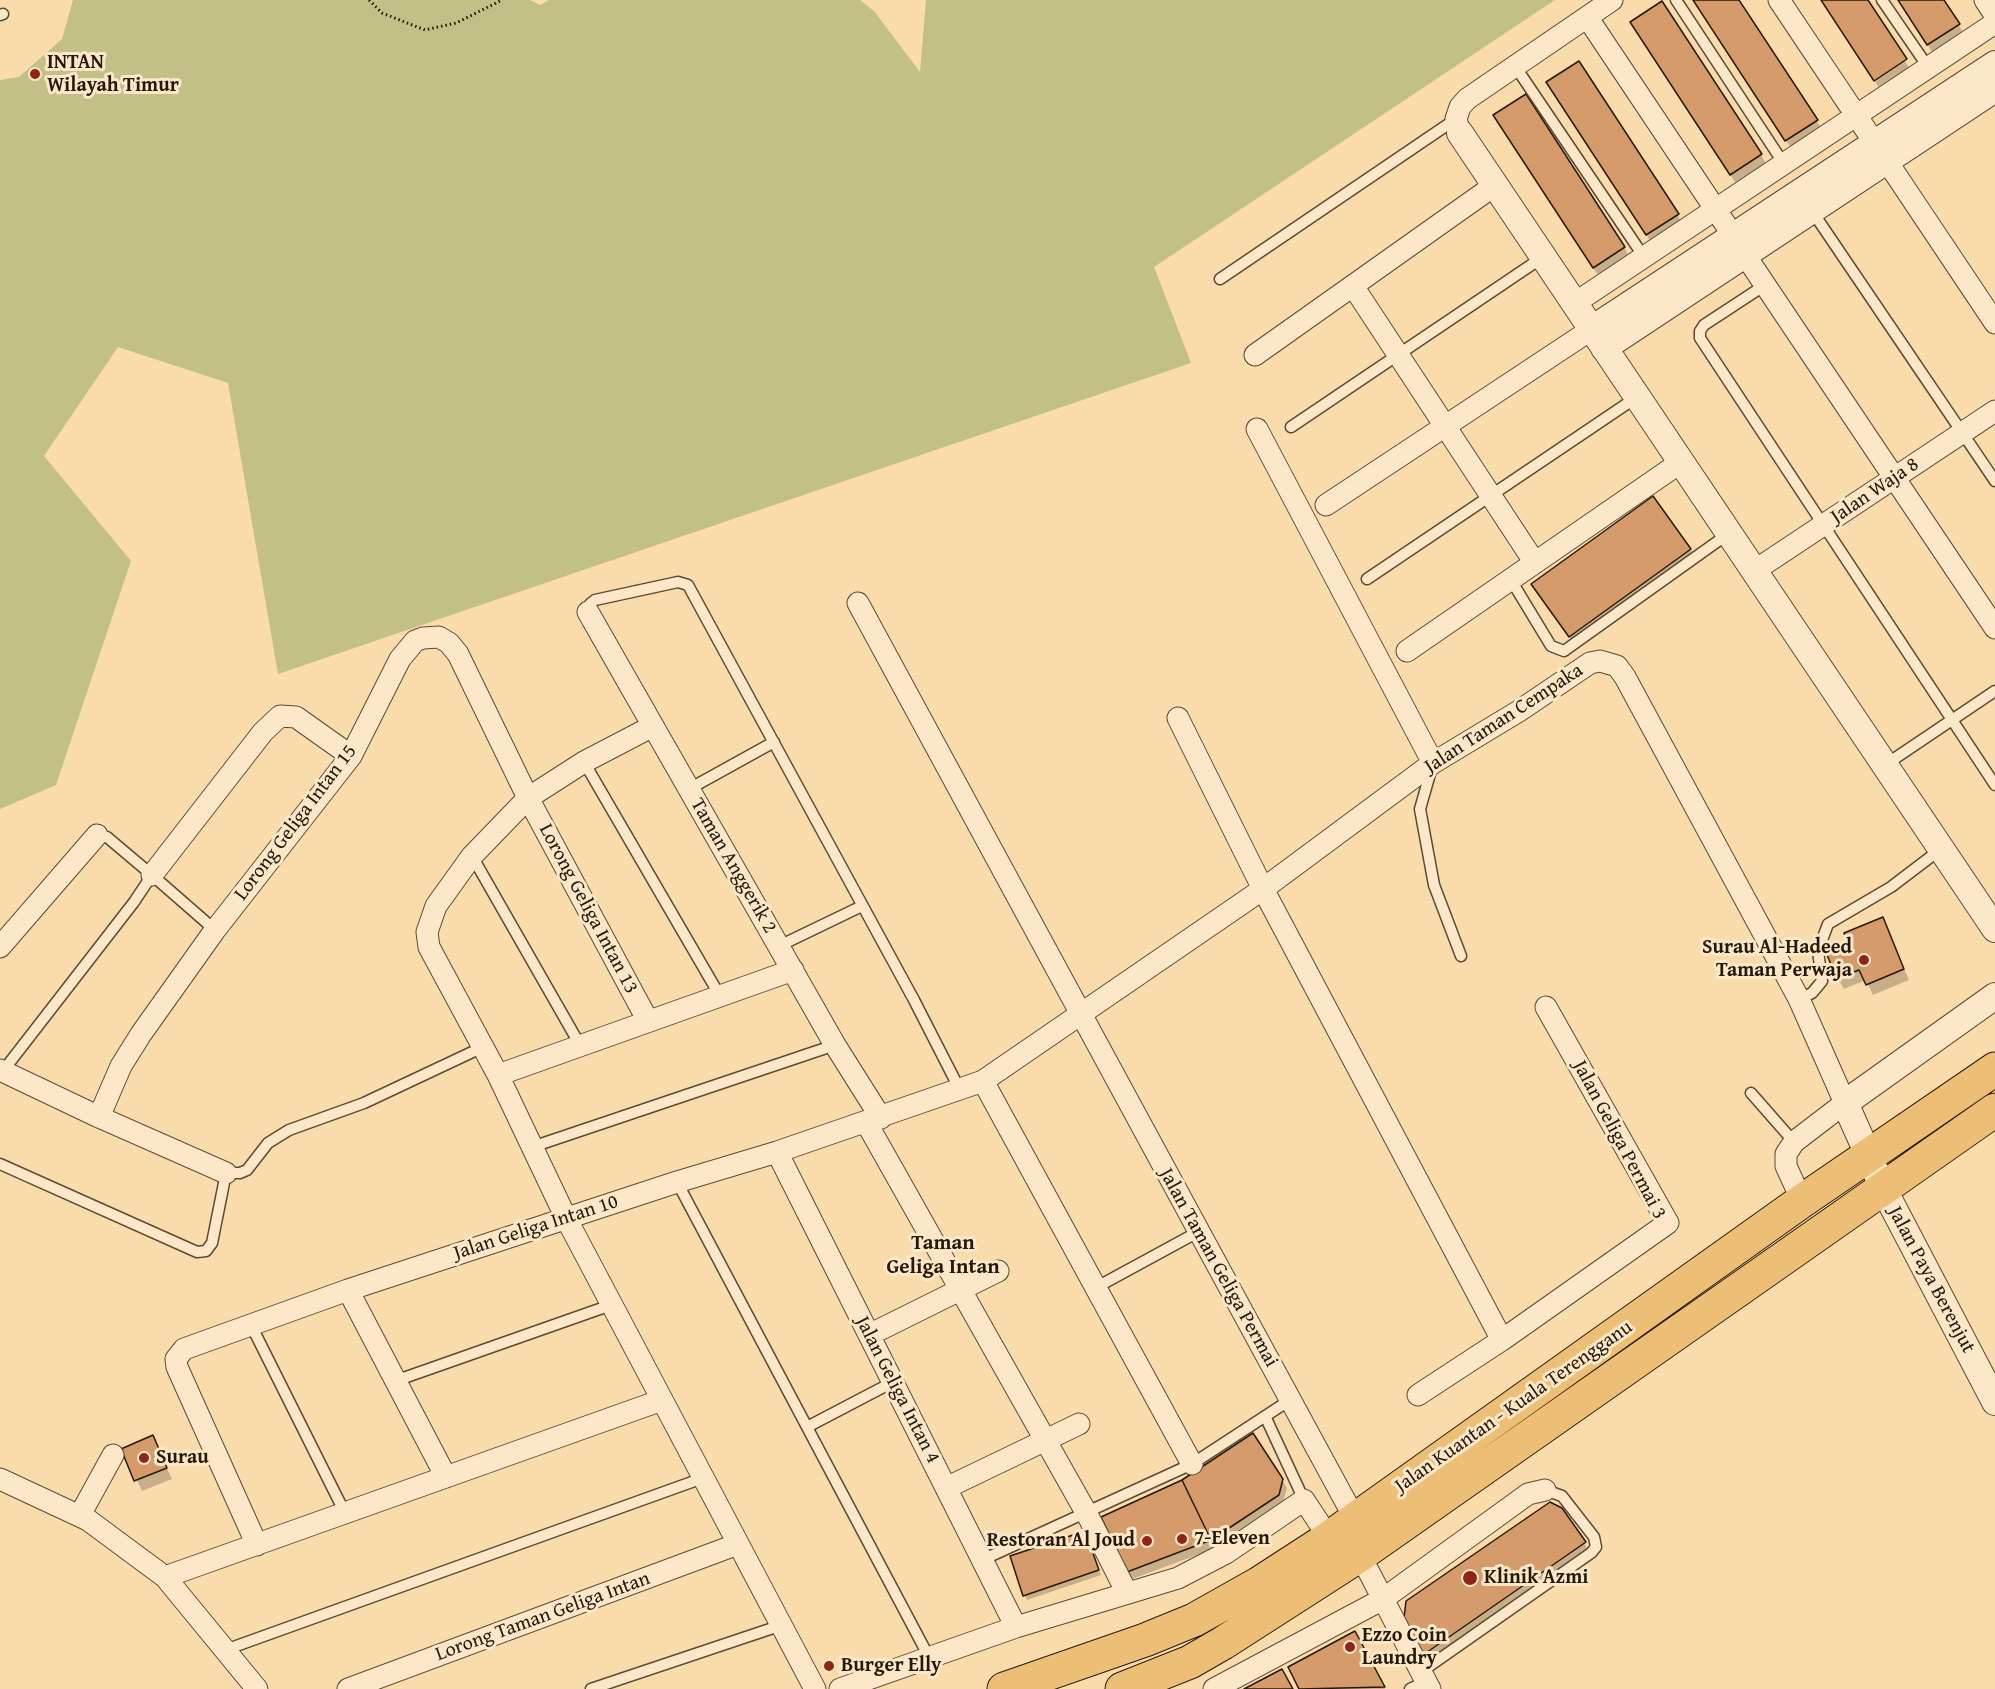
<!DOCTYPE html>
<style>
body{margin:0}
canvas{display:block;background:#fadbac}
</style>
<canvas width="1995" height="1689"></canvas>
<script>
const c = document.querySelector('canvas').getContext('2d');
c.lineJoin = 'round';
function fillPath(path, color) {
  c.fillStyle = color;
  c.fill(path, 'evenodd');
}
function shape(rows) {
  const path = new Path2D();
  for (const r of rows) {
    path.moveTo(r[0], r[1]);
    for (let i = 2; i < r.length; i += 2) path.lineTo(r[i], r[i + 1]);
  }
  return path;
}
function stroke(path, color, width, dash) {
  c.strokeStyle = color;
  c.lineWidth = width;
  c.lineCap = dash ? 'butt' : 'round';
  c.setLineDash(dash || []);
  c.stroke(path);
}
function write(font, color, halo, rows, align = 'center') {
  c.font = font + ' "Gentium Book Plus",serif';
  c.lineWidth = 6;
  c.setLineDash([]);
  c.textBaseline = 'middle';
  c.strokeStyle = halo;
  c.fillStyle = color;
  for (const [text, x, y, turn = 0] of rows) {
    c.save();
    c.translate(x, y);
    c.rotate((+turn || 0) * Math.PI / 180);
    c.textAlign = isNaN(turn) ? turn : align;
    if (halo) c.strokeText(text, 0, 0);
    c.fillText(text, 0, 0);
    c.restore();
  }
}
fillPath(shape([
 [73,0,530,0,540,5,549,0,860,0,874,11,920,72,926,0,1555,0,1154,267,1191,363,278,674,228,383,118,347,44,456,131,561,56,785,0,809,0,80,19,77,62,39]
]), '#c2bf87');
fillPath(shape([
 [1694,0,1738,0,1823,131,1793,151],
 [1822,0,1866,0,1911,71,1881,91],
 [1899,0,1942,0,1965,35,1934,55],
 [1638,33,1761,155,1767,165,1737,185],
 [1554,93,1677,214,1683,225,1653,245],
 [1501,126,1624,247,1630,258,1600,278],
 [1690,549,1696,560,1576,646,1539,595],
 [1882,919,1909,980,1873,995,1866,980,1844,989,1838,978,1849,942],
 [152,1437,172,1479,142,1491,122,1449],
 [1282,1480,1287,1488,1283,1503,1216,1548,1132,1579,1128,1571],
 [1562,1509,1591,1554,1431,1664,1406,1617],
 [1087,1537,1101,1575,1027,1600,1025,1595],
 [1355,1633,1385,1689,1301,1689,1290,1667]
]), '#0003');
const building = shape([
 [1693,0,1739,0,1818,120,1785,141,1693,0],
 [1821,0,1868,0,1907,59,1874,81,1821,0],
 [1898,0,1944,0,1960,24,1927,45,1898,0],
 [1662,1,1762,154,1730,175,1630,22,1662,1],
 [1579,61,1679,214,1646,235,1546,82,1579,61],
 [1526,94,1625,247,1593,268,1493,115,1526,94],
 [1653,496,1691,549,1569,637,1531,584,1653,496],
 [1883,917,1904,969,1866,985,1859,970,1837,979,1825,950,1847,941,1844,933,1883,917],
 [1253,1433,1283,1479,1279,1495,1211,1540,1182,1480,1253,1433],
 [153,1435,167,1468,134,1481,121,1449,153,1435],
 [1182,1480,1211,1540,1127,1572,1101,1517,1182,1480],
 [1550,1502,1562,1508,1586,1542,1423,1655,1404,1618,1406,1601,1550,1502],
 [1085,1531,1099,1570,1023,1596,1010,1556,1085,1531],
 [1355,1631,1385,1687,1299,1689,1288,1667,1355,1631],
 [1282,1669,1293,1689,1244,1689,1282,1669]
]);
fillPath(building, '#d59b6b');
stroke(building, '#25190a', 1.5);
const service = shape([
 [1676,0,1784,164],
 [1882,0,1928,67],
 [0,15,3,14],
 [1515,66,1644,257],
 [1812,211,1995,481],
 [1220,279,1456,119],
 [1765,285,1704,325,1700,331,1700,338,1995,785],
 [1291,427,1543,257],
 [1367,579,1637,397],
 [1511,580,1551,646,1564,651,1728,534],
 [588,612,590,604,595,600,678,582,688,585,914,1000,960,1090],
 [584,762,720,996],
 [1885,765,1995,691],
 [1432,767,1420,809,1434,885,1461,956],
 [689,789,774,742],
 [472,856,580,1045],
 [152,875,215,930],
 [779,946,862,906],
 [1799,999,1812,993,1822,981,1818,951,1828,924,1891,887,1941,849],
 [3,1071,134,902,152,875,107,837,97,835],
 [1751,1093,1794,1142],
 [532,1147,835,1045],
 [0,1164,197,1252,206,1251,212,1243,226,1173,240,1173,247,1170,268,1143,289,1130,364,1103,483,1047],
 [677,1182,929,1657],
 [1095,1288,1198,1232],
 [251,1325,345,1513],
 [395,1381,611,1305],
 [1265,1416,1304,1500],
 [807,1427,893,1382],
 [982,1560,1192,1464,1290,1400],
 [225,1650,703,1478],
 [1421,1672,1591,1553,1596,1547,1594,1537,1562,1496,1545,1490],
 [591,1689,782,1625],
 [1410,1689,1426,1681]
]);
const minor = shape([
 [1779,0,1995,323],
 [1985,0,1995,15],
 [1587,17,1734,237],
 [1460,133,1456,119,1460,107,1467,99,1612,0],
 [1745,255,1995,628],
 [1353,286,1535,563],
 [1575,303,1995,23],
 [1255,355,1495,185],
 [1257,429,1433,763],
 [1326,505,1592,329],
 [1754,571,1995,411],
 [858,603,1355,1519],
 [588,612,835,1045,881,1118],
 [1407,651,1681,462],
 [1178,718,1263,889,1502,1340],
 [653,726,584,762,528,798,472,856,436,906,427,932,429,947,498,1075,566,1218,815,1689],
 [152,875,263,732,280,716,296,717,351,756],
 [0,947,97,835],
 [0,1070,99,1117,226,1173],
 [498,1075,793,970],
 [983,1081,1192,1464],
 [99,1117,121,1066,141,1034,215,930,351,756,400,659,415,641,423,638,439,637,449,643,458,654,528,798,648,1021],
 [866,1122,1087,1514,1127,1593],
 [777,1152,1016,1627],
 [348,1290,446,1477],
 [869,1335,998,1271],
 [1418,1395,1502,1340,1668,1223,1546,1007],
 [0,1479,88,1520,165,1577,257,1689],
 [946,1488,1079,1424],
 [80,1515,113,1455],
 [257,1545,177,1367,176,1359,184,1349,348,1290,677,1182,777,1152,983,1081,1263,889,1433,763,1519,711,1590,663,1600,661,1617,666,1625,677,1799,999,1845,1103,1794,1142,1786,1154,1786,1166,1802,1201],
 [1360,1555,1430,1689],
 [165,1577,662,1400],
 [348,1689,738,1544],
 [840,1689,1016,1627,1178,1578,1226,1553,1304,1500,1329,1538],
 [1214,1689,1383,1599,1528,1494,1545,1490]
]);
const tertiary = shape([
 [1460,133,1995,929],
 [1592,329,1995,64],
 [1604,348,1995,89],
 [1995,996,1845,1103,1883,1188,1995,1402]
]);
const trunk = shape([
 [1004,1689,1145,1640,1194,1620,1258,1584,1329,1538,1802,1201,1995,1069],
 [1122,1689,1190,1662,1223,1643,1360,1555,1995,1110]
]);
stroke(service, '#5a4a32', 13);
stroke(minor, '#5a4a32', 23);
stroke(tertiary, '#5a4a32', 28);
stroke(trunk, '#25190a', 35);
stroke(shape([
 [369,0,382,13,425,30,456,23,502,0]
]), '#25190a', 3, [1.5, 3]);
stroke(service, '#fce8c9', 10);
stroke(minor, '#fce8c9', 21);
stroke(tertiary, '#fce8c9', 26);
stroke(trunk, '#edbe76', 33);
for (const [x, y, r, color] of [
 [35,74,6,"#8f2418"],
 [1864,960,6,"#8f2418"],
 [144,1458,6,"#8f2418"],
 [1182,1539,6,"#8f2418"],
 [1147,1541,6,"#8f2418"],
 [1470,1578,8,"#8f2418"],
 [1350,1647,6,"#8f2418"],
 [829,1666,6,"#8f2418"]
]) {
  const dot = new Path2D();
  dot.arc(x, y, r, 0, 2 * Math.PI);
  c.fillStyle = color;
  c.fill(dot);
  stroke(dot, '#fce8c9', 2);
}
write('bold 20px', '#25190a', '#fce8c9', [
 ["INTAN",47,63],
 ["Wilayah Timur",47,86],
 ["Surau Al-Hadeed",1852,948,"right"],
 ["Taman Perwaja",1852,971,"right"],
 ["Surau",156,1458],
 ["7-Eleven",1194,1539],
 ["Restoran Al Joud",1135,1541,"right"],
 ["Klinik Azmi",1484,1578],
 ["Ezzo Coin",1362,1636],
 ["Laundry",1362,1659],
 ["Burger Elly",841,1666]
], 'left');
write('20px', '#25190a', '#fce8c9', [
 ["Jalan Waja 8",1875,491,-34],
 ["Jalan Taman Cempaka",1504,719,-33],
 ["Lorong Geliga Intan 15",296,823,-53],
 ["Taman Anggerik 2",733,866,60],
 ["Lorong Geliga Intan 13",588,909,62],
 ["Jalan Geliga Permai 3",1619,1140,62],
 ["Jalan Geliga Intan 10",536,1228,-18],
 ["Jalan Taman Geliga Permai",1218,1268,61],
 ["Jalan Paya Berenjut",1931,1280,62],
 ["Jalan Geliga Intan 4",897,1390,63],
 ["Jalan Kuantan - Kuala Terengganu",1514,1407,-35],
 ["Lorong Taman Geliga Intan",543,1617,-20]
]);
write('bold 21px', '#25190a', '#fce8c9', [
 ["Taman",943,1244],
 ["Geliga Intan",943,1268]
]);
</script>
